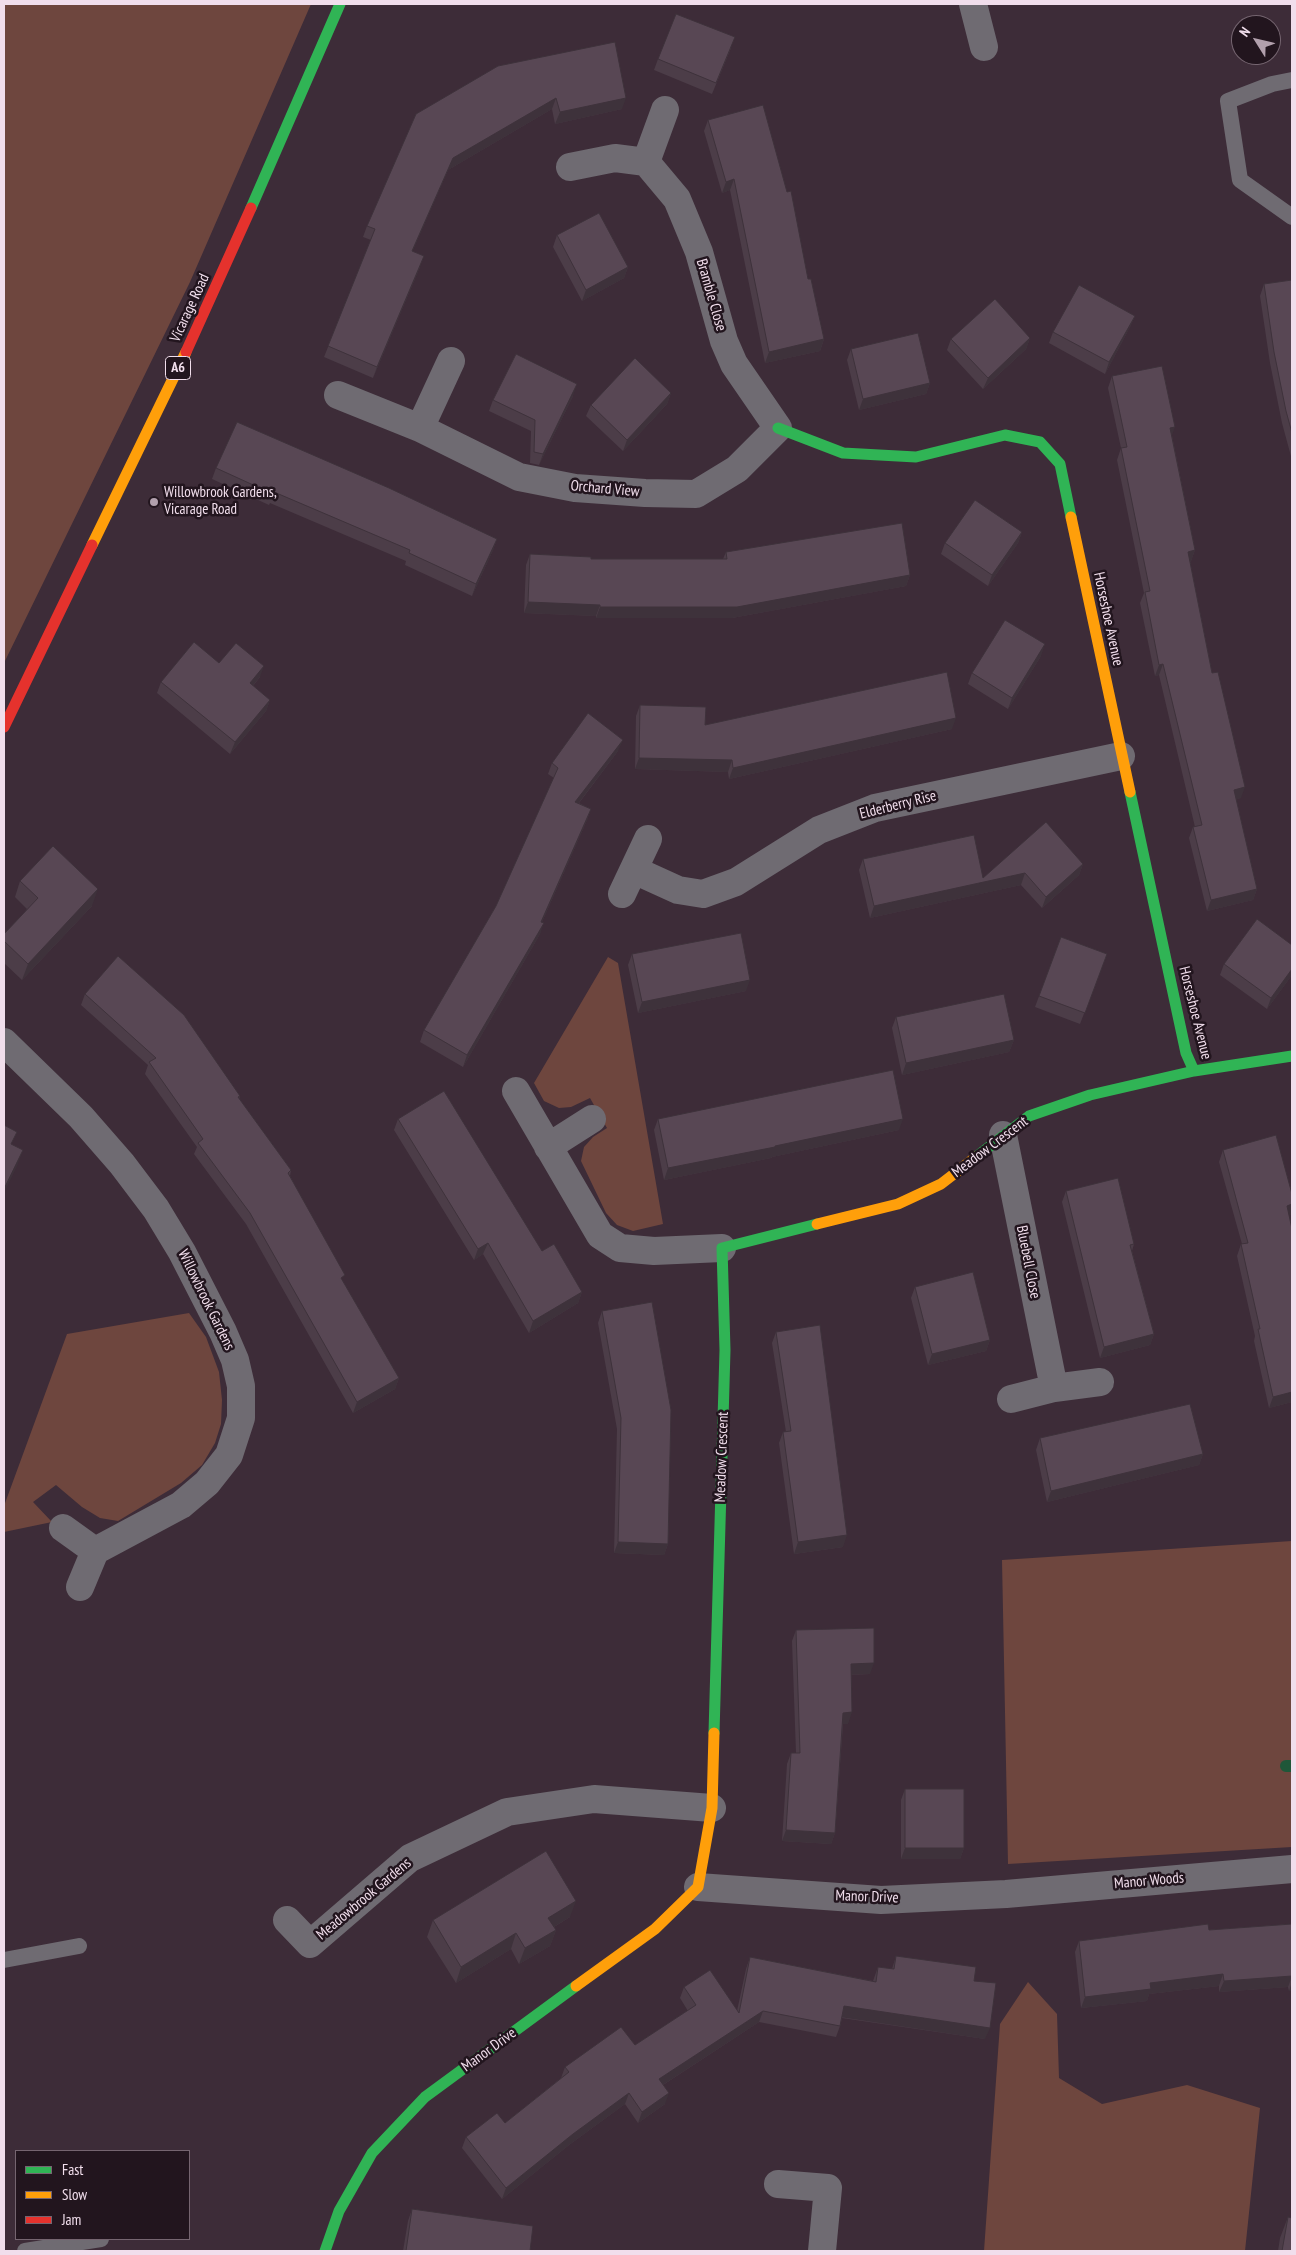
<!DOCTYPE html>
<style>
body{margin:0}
#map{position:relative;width:1296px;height:2255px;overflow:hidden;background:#3d2c38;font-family:"PT Sans Narrow",sans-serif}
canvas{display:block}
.frame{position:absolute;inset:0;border:5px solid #f1deec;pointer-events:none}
.legend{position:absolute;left:15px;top:2150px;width:175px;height:90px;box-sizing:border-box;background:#22151e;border:1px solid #756570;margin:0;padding:6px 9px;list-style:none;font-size:15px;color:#f1deec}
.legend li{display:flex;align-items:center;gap:10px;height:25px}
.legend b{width:25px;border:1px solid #756570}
.north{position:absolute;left:1231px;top:15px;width:50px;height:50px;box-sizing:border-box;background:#22151e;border:1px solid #756570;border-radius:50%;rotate:306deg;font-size:14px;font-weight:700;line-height:20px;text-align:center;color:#f1deec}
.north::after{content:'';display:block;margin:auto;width:18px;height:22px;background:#b2a0ad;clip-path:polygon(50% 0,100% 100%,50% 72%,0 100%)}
</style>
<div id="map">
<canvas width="1296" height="2255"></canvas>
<div class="frame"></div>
<ul class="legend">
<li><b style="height:6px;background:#30b455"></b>Fast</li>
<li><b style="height:6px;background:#ff9f0a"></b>Slow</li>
<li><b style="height:6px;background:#e5322d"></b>Jam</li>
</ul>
<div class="north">N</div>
</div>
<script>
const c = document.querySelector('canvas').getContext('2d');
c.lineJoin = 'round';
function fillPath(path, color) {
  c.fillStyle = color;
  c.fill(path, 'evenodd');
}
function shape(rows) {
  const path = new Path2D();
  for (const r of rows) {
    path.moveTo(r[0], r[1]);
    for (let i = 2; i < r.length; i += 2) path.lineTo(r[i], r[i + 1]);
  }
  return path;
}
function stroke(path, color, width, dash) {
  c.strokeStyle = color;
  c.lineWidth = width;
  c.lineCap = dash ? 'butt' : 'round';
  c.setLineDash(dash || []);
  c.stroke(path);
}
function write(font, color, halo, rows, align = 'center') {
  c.font = font + ' "PT Sans Narrow",sans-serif';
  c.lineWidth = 5;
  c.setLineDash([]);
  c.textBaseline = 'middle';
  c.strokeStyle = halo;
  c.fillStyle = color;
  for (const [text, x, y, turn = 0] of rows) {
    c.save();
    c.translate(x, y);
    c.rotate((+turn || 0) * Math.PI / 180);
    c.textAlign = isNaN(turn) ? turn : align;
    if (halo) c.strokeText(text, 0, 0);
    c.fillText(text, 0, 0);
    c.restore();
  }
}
fillPath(shape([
 [4,4,311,4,190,282,4,663],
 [608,957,618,963,663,1224,633,1231,617,1225,606,1213,581,1161,584,1147,593,1137,607,1128,590,1098,571,1107,559,1108,544,1101,534,1083],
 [189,1313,206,1337,219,1372,222,1400,221,1424,215,1443,202,1465,181,1483,118,1521,100,1518,82,1507,56,1485,33,1502,52,1522,4,1532,4,1506,67,1334],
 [1292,1541,1292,1847,1008,1864,1002,1560],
 [1028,1982,1057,2014,1059,2078,1102,2104,1187,2085,1260,2108,1245,2251,984,2251,1000,2024]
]), '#6e463e');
stroke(shape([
 [1286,1766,1292,1766]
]), '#1f5739', 12);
stroke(shape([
 [1292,80,1272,84,1228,101,1240,180,1292,217],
 [4,1960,79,1946],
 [25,2251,101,2239]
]), '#6f6b72', 16);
stroke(shape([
 [973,4,984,47],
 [646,162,665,110],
 [338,395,420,428,519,477,575,488,645,493,696,494,737,469,778,428,734,364,724,341,699,252,677,199,646,162,615,158,570,167],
 [420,428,451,361],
 [634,870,678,890,703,894,736,882,819,830,875,808,1121,756],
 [622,894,648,839],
 [4,1042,81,1117,122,1164,156,1209,182,1252,223,1332,235,1360,241,1386,241,1418,229,1455,207,1483,181,1505,95,1551,80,1587],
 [516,1091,600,1235,620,1248,654,1251,722,1248],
 [1003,1135,1054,1388,1100,1382],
 [548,1147,592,1119],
 [1011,1399,1054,1388],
 [63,1528,95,1551],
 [698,1887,881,1900,1006,1894,1292,1869],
 [287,1920,310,1944,410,1858,507,1812,594,1799,712,1808],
 [778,2184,828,2188,822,2251]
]), '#6f6b72', 28);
stroke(shape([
 [251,208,340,4],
 [778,428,843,453,916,457,1005,435,1040,442,1060,464,1071,517],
 [1130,792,1186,1053,1194,1071],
 [976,1157,1029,1116,1090,1095,1194,1071,1292,1056],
 [714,1733,725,1350,722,1248,817,1224],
 [325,2251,339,2211,372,2153,425,2097,576,1986]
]), '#30b455', 11);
stroke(shape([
 [1071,517,1130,792],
 [92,545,186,352],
 [817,1224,898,1204,941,1184,976,1157],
 [576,1986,655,1929,698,1887,712,1808,714,1733]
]), '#ff9f0a', 11);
stroke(shape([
 [186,352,251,208],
 [4,727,92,545]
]), '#e5322d', 11);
fillPath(shape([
 [731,48,712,94,654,70,658,59],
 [498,66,622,109,555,124,552,109,448,170,412,252,420,267,373,378,324,357,371,240,363,237,367,226],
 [708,120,808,279,824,339,820,351,765,363,730,190,722,193,704,131],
 [557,235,628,267,624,278,582,301,553,247],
 [1292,280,1292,460,1282,423,1270,363,1260,296,1264,284],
 [1135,316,1130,327,1105,374,1049,343,1053,332],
 [1030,338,1026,349,983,389,947,350,951,339],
 [851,349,930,383,926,394,859,410,847,360],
 [1112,376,1172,436,1195,550,1191,561,1190,562,1212,673,1241,798,1236,799,1257,889,1253,900,1207,911,1189,838,1193,827,1195,827,1159,675,1155,676,1140,603,1144,593,1117,460,1121,448,1108,388],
 [671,393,667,404,623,451,586,416,591,405],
 [573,396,539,465,530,463,531,431,489,411,493,400],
 [216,468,497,539,493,550,472,596,405,565,406,561,270,503,269,505,212,479],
 [1022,532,1018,543,988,586,941,554,945,543],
 [726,552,910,575,906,586,732,618,596,618,596,616,524,613,526,565,530,554,591,559,723,559],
 [1041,656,1008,709,968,684,972,673],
 [219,663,260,677,253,686,270,700,266,711,230,754,157,693,161,682],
 [640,705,705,725,952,729,729,779,728,772,635,769,636,716],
 [618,751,579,803,591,809,587,820,542,922,540,934,463,1067,420,1042,424,1030,496,906,554,778,548,774,552,763],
 [863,859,983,878,1083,864,1079,875,1042,908,1021,885,870,918,859,870],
 [20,881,92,906,22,980,4,963,4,941,27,909,15,897],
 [1061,937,1107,954,1080,1024,1035,1007],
 [1292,945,1292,975,1267,1009,1220,975,1224,964],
 [632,954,746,991,638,1013,628,965],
 [85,994,240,1096,239,1099,291,1170,290,1176,343,1282,399,1378,395,1389,353,1413,246,1224,194,1154,197,1147,145,1074,148,1065,81,1005],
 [896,1017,1014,1040,1009,1052,902,1075,892,1028],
 [398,1119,582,1292,578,1303,529,1333,483,1254,474,1260,394,1130],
 [658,1119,899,1130,772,1157,771,1158,664,1180,654,1130],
 [1223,1150,1291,1215,1289,1215,1292,1228,1292,1402,1269,1408,1254,1341,1255,1336,1237,1256,1241,1244,1242,1244,1219,1162],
 [1066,1191,1134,1244,1132,1251,1154,1334,1150,1345,1100,1358,1062,1202],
 [915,1287,990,1340,986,1351,928,1365,911,1298],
 [602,1311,668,1544,664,1555,614,1553,617,1429,598,1323],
 [776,1332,843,1547,794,1554,779,1443,783,1432,786,1432,772,1343],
 [1040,1438,1203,1454,1199,1465,1047,1502,1036,1450],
 [796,1630,870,1674,851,1675,848,1724,843,1724,835,1833,831,1844,782,1841,787,1764,791,1753,796,1753,792,1641],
 [905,1789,964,1848,960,1859,901,1859,901,1800],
 [570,1917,554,1927,556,1930,550,1946,519,1964,511,1949,456,1983,427,1937,433,1920],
 [1292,1924,1292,1991,1289,1991,1288,1987,1219,1992,1219,1986,1149,1994,1147,2001,1081,2008,1075,1952,1079,1941,1209,1930],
 [896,1956,974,1981,985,2039,842,2018,840,2026,836,2037,759,2022,663,2085,665,2104,638,2123,625,2104,569,2145,502,2199,462,2148,466,2137,505,2123,561,2078,565,2067,635,2045,688,2011,680,1998,684,1987,737,2011,746,1969,750,1957,873,1981,878,1967,892,1969],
 [412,2209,530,2251,403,2251,408,2221],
 [1288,2217,1292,2251,1278,2251,1280,2238]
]), '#4c3d48');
fillPath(shape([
 [556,98,552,109,448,170,408,262,412,251,453,158],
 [626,98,622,109,555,124,560,112],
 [734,179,730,190,722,193,726,182],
 [424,256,420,267,373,378,377,367],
 [628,267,624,278,582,301,586,290],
 [1135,316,1130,327,1105,374,1109,362],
 [1030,338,1026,349,983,389,988,378],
 [824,339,820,351,765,363,769,352],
 [930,383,926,394,859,410,863,399],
 [577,384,573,396,539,465,543,454],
 [671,393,667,404,623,451,627,440],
 [1175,427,1171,438,1170,428],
 [1022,532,1018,543,988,586,992,575],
 [497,539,493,550,472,596,476,584],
 [1195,550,1191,561,1184,563,1188,552],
 [910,575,906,586,732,618,596,618,600,607],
 [528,602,600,605,596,616,524,613],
 [1045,644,1041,656,1008,709,1012,698],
 [1163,664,1159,675,1155,676,1159,665],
 [264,666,260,677,246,694,250,683],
 [270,700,266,711,230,754,235,742],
 [956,718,952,729,729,779,733,768],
 [623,740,618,751,571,813,575,802],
 [639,758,732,760,728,772,635,769],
 [1245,787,1241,798,1229,801,1234,790],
 [591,809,587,820,537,933,541,922],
 [1083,864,1079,875,1042,908,1046,897],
 [1025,873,1021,885,870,918,874,906],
 [98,889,92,906,22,980,28,964],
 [1257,889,1253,900,1207,911,1211,900],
 [544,923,540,934,463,1067,467,1055],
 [1292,969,1292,975,1267,1009,1271,998],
 [750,980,746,991,638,1013,642,1002],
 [1014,1040,1009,1052,902,1075,906,1063],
 [903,1119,899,1130,772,1157,771,1158,664,1180,668,1168],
 [23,1150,17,1166,4,1193,4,1189],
 [1292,1204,1292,1211,1291,1215,1283,1217,1287,1206],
 [488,1243,483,1254,474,1260,478,1249],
 [582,1292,578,1303,529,1333,533,1321],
 [1154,1334,1150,1345,1100,1358,1104,1347],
 [990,1340,986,1351,928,1365,932,1354],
 [399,1378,395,1389,353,1413,357,1402],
 [1292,1392,1292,1402,1269,1408,1273,1397],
 [1203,1454,1199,1465,1047,1502,1051,1491],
 [847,1535,843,1547,794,1554,798,1542],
 [618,1542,668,1544,664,1555,614,1553],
 [874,1663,870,1674,847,1675,851,1664],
 [852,1712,848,1724,839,1724,843,1713],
 [786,1830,835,1833,831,1844,782,1841],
 [905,1848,964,1848,960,1859,901,1859],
 [576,1901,570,1917,542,1934,548,1918],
 [556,1930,550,1946,519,1964,525,1948],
 [516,1933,511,1949,456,1983,461,1967],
 [1223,1974,1219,1986,1149,1994,1147,2001,1081,2008,1085,1997,1150,1983],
 [1292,1976,1288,1987,1219,1992,1224,1981],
 [1292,1982,1292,1991,1289,1991],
 [844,2006,990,2028,985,2039,840,2017],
 [763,2011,759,2022,655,2090,659,2079],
 [629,2093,625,2104,569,2145,502,2199,506,2188,573,2134],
 [669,2093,665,2104,638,2123,642,2112]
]), '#3e323b');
const building = shape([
 [676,14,735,37,716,83,658,59,676,14],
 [615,42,626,98,560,112,556,98,453,158,412,251,424,256,377,367,328,346,375,229,367,226,416,114,498,66,615,42],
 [763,105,787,192,791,191,808,279,811,279,824,339,769,352,734,179,726,182,708,120,763,105],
 [599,213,628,267,586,290,557,235,599,213],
 [1292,280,1292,433,1286,411,1274,352,1264,284,1292,280],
 [1079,285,1135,316,1109,362,1053,332,1079,285],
 [995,299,1030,338,988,378,951,339,995,299],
 [918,333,930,383,863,399,851,349,918,333],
 [516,354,577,384,543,454,534,452,535,420,493,400,516,354],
 [635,358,671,393,627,440,591,405,635,358],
 [1162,366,1175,427,1170,428,1195,550,1188,552,1212,673,1218,672,1245,787,1234,790,1257,889,1211,900,1193,827,1202,825,1163,664,1159,665,1145,592,1150,591,1121,448,1127,447,1112,376,1162,366],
 [237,422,389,488,497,539,476,584,409,553,410,550,274,492,273,494,216,468,237,422],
 [975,500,1022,532,992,575,945,543,975,500],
 [902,523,910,575,737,607,600,607,600,605,528,602,530,554,591,557,591,559,727,559,726,552,902,523],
 [1005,620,1045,644,1012,698,972,673,1005,620],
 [194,642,219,663,236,643,264,666,250,683,270,700,235,742,161,682,194,642],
 [947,672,956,718,733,768,732,760,639,758,640,705,706,707,705,725,947,672],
 [588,713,623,740,575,802,591,809,541,922,544,923,467,1055,424,1030,496,906,558,768,552,763,588,713],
 [1046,822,1083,864,1046,897,1025,873,874,906,863,859,974,835,983,878,1046,822],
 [53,846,98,889,28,964,4,941,4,934,38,898,20,881,53,846],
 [1257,919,1292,945,1292,969,1271,998,1224,964,1257,919],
 [741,933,750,980,642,1002,632,954,741,933],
 [1061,937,1107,954,1085,1013,1039,996,1061,937],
 [118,956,184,1015,240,1096,238,1097,291,1170,288,1173,345,1275,341,1278,399,1378,357,1402,250,1213,198,1143,203,1139,149,1062,156,1058,85,994,118,956],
 [1004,994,1014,1040,906,1063,896,1017,1004,994],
 [893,1070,903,1119,775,1146,775,1147,668,1168,658,1119,893,1070],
 [444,1091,542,1251,554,1244,582,1292,533,1321,488,1243,478,1249,398,1119,444,1091],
 [4,1125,17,1132,11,1144,23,1150,4,1189,4,1125],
 [1276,1135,1292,1194,1292,1204,1287,1206,1292,1229,1292,1392,1273,1397,1258,1329,1260,1329,1241,1244,1248,1243,1223,1150,1276,1135],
 [1118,1178,1134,1244,1130,1245,1154,1334,1104,1347,1066,1191,1118,1178],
 [973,1272,990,1340,932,1354,915,1287,973,1272],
 [652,1302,671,1410,668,1544,618,1542,621,1418,602,1311,652,1302],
 [820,1325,847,1535,798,1542,783,1432,791,1431,776,1332,820,1325],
 [1190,1404,1203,1454,1051,1491,1040,1438,1190,1404],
 [874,1628,874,1663,851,1664,852,1712,843,1713,835,1833,786,1830,791,1753,800,1753,796,1630,874,1628],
 [905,1789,964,1789,964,1848,905,1848,905,1789],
 [546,1851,576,1901,548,1918,556,1930,525,1948,516,1933,461,1967,433,1920,546,1851],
 [1208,1924,1209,1930,1292,1924,1292,1976,1224,1981,1223,1974,1150,1983,1151,1989,1085,1997,1079,1941,1208,1924],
 [896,1956,976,1967,974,1981,996,1983,990,2028,844,2006,840,2026,763,2011,659,2079,669,2093,642,2112,629,2093,573,2134,506,2188,466,2137,497,2113,505,2123,569,2072,565,2067,621,2027,635,2045,696,2005,684,1987,710,1970,739,2013,750,1957,876,1982,878,1967,894,1969,896,1956],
 [412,2209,533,2226,530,2251,406,2251,412,2209],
 [1288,2217,1292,2218,1292,2251,1282,2251,1288,2217]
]);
fillPath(building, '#584754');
stroke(building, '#3e323b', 1);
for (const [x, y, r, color] of [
 [154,502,5,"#b2a0ad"]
]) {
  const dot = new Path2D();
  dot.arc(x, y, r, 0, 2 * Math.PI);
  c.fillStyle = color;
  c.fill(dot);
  stroke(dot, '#22151e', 2);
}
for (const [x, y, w] of [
 [178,368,25]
]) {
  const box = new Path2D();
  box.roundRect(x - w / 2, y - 11.5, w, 23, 4);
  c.fillStyle = '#22151e';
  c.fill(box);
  stroke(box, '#f1deec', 1);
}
write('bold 14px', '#f1deec', null, [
 ["A6",178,368]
]);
write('15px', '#f1deec', '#22151e', [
 ["Bramble Close",711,295,74],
 ["Vicarage Road",190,308,-65],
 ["Orchard View",605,489,5],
 ["Horseshoe Avenue",1108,619,78],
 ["Elderberry Rise",898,805,-14],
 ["Horseshoe Avenue",1195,1013,76],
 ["Meadow Crescent",990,1147,-37],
 ["Bluebell Close",1028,1262,79],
 ["Willowbrook Gardens",206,1300,64],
 ["Meadow Crescent",722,1457,-88],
 ["Manor Woods",1149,1881,-5],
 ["Manor Drive",867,1897,2],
 ["Meadowbrook Gardens",364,1899,-40],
 ["Manor Drive",489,2050,-36]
]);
write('15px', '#f1deec', '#22151e', [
 ["Willowbrook Gardens,",164,493],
 ["Vicarage Road",164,510]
], 'left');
</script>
